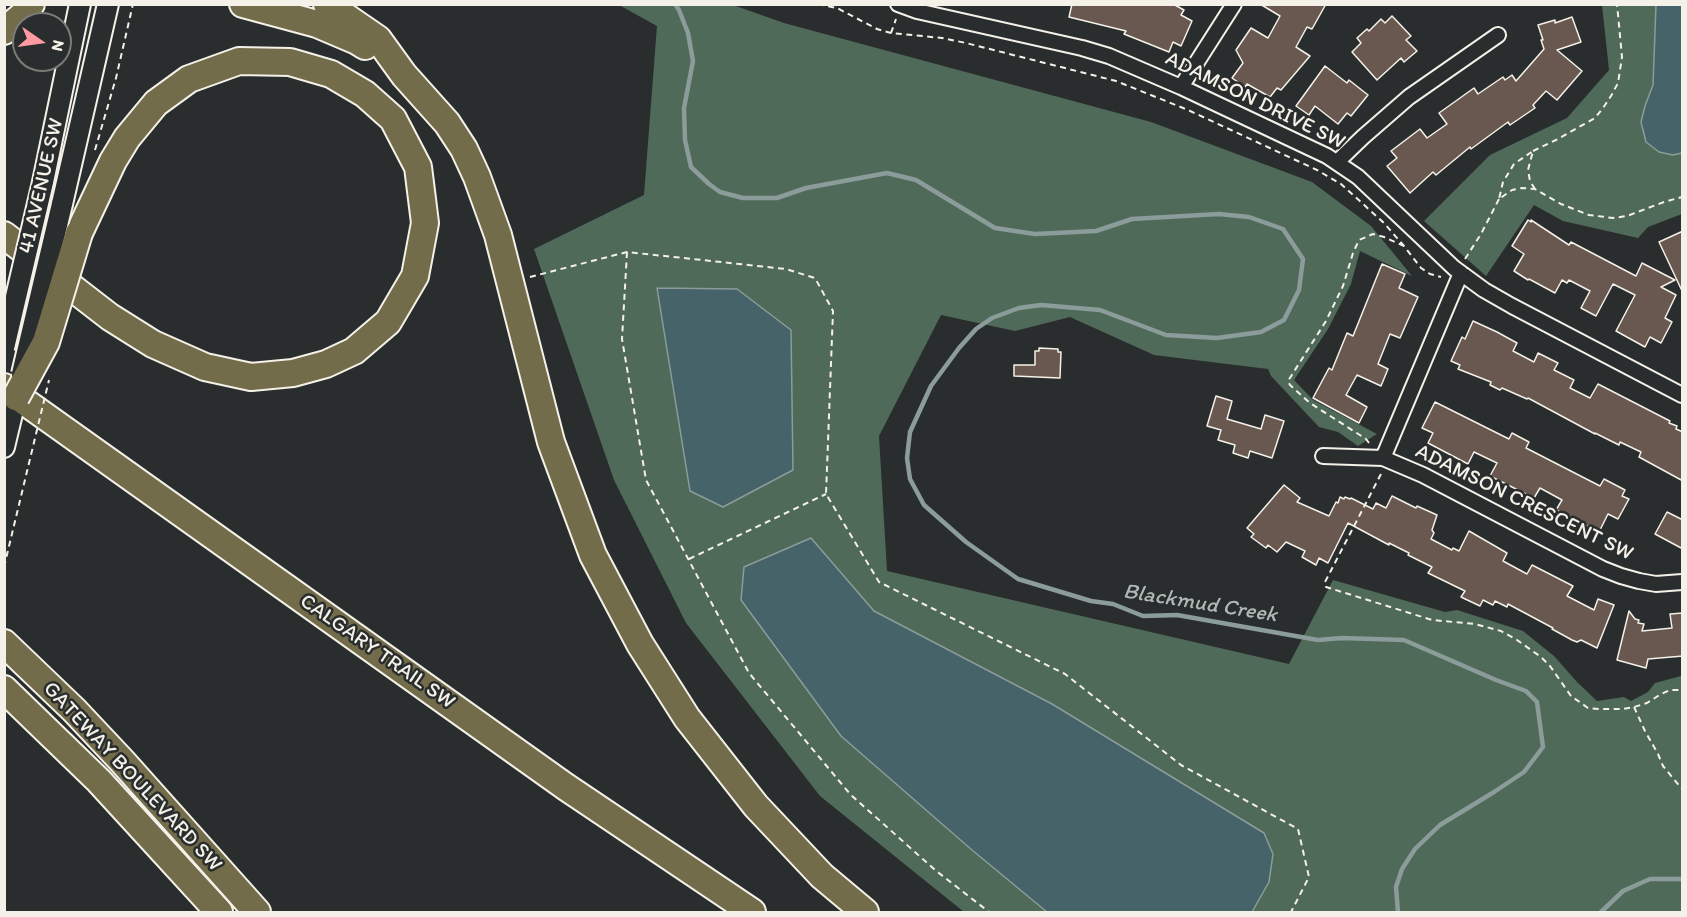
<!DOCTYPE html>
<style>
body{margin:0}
#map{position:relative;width:1687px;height:917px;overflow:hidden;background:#2a2d2e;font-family:Itim,sans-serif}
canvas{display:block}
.frame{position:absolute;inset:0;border:6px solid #f4f1e8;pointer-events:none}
.north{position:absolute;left:12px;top:12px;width:60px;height:60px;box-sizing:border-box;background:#2a2d2e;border:2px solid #7b7b78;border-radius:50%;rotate:103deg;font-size:16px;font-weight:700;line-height:24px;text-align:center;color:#f4f1e8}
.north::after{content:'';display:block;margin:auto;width:21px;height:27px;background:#ff9aa2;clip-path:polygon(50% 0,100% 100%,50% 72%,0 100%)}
</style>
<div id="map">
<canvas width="1687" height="917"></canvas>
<div class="frame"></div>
<div class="north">N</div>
</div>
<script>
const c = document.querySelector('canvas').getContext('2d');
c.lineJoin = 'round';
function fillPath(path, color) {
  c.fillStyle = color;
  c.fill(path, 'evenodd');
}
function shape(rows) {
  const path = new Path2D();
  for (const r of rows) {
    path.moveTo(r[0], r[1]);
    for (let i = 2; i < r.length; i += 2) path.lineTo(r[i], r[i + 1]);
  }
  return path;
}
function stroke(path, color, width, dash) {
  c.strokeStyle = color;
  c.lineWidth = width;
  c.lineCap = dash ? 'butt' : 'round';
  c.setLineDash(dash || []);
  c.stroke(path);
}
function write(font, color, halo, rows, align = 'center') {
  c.font = font + ' Itim,sans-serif';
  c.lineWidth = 5;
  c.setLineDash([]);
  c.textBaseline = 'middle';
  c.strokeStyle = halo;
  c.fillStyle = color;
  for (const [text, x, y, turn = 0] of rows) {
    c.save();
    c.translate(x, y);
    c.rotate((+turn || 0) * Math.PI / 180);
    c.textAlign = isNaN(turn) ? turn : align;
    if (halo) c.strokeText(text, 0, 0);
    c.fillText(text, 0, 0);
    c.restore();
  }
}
fillPath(shape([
 [619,5,733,5,784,23,1151,122,1312,182,1371,226,1412,276,1360,251,1351,284,1328,329,1294,380,1313,400,1377,434,1358,446,1338,432,1319,427,1271,376,1268,369,1154,355,1070,317,1015,331,941,315,879,436,887,571,1289,664,1333,580,1445,612,1457,610,1523,631,1554,656,1577,682,1597,701,1624,697,1631,701,1648,692,1655,683,1681,676,1682,677,1682,912,964,912,820,796,686,623,614,480,534,249,644,195,657,26],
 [1602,5,1682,5,1682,214,1648,227,1638,238,1563,221,1534,205,1486,276,1424,221,1490,155,1567,118,1609,70]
]), '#506a59');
const water = shape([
 [1656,5,1682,5,1682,153,1673,155,1659,152,1646,142,1641,122,1645,106,1653,85,1656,5],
 [657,288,737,289,791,330,793,470,723,507,690,491,657,288],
 [811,538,874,611,1052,704,1264,833,1273,854,1269,882,1252,912,1047,912,972,850,841,736,741,600,744,567,811,538]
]);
fillPath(water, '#456368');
stroke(water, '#8b9c9b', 1.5);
stroke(shape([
 [675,4,679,10,688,33,693,61,684,108,685,140,691,167,709,184,720,192,743,198,777,198,806,188,887,173,916,180,995,228,1035,234,1096,231,1132,219,1219,214,1249,217,1283,229,1303,259,1299,290,1284,320,1261,332,1217,338,1166,335,1100,310,1041,305,1019,308,992,318,976,329,959,348,931,386,910,432,907,458,910,479,924,505,966,542,1018,579,1091,601,1113,604,1143,616,1177,615,1318,640,1342,638,1404,640,1496,680,1526,691,1537,702,1543,747,1524,772,1494,792,1440,825,1415,849,1402,869,1396,887,1398,912],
 [1601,912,1623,891,1650,879,1682,879]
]), '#8b9c9b', 4.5);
const building = shape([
 [1072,4,1173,4,1184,10,1181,15,1192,21,1181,46,1173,42,1169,52,1124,34,1126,31,1069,17,1072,4],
 [1260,4,1326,4,1312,29,1307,27,1296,47,1310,56,1281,90,1277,88,1270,97,1247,84,1245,87,1232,78,1243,63,1236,50,1251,28,1268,38,1280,16,1260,4],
 [1392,16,1411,36,1406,40,1417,51,1404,62,1401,58,1377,80,1352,52,1361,43,1357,38,1367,29,1369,31,1381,19,1385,23,1392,16],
 [1572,17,1581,42,1557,50,1582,71,1557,100,1546,91,1533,105,1535,108,1510,125,1508,122,1471,149,1470,147,1436,175,1433,172,1410,193,1387,166,1397,158,1391,151,1420,129,1427,138,1447,124,1439,113,1474,88,1478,94,1503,77,1505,80,1512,75,1516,81,1544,49,1541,40,1543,40,1538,25,1555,20,1555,23,1572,17],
 [1325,66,1347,83,1349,80,1368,95,1351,116,1347,113,1338,124,1315,106,1309,115,1296,106,1325,66],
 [1528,220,1531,222,1531,220,1569,245,1571,242,1636,276,1642,263,1675,280,1661,287,1676,295,1665,318,1672,322,1661,343,1650,337,1645,347,1616,331,1635,295,1613,284,1596,316,1581,308,1590,291,1569,280,1567,283,1562,280,1555,293,1529,279,1528,280,1514,271,1524,254,1512,246,1528,220],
 [1683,231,1683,293,1659,242,1683,231],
 [1382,264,1405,274,1399,288,1418,297,1400,338,1390,334,1378,364,1388,369,1381,386,1357,375,1346,395,1367,407,1359,423,1313,398,1329,368,1332,370,1347,333,1353,336,1382,264],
 [1473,321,1497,332,1517,343,1513,351,1534,362,1538,353,1558,363,1554,370,1574,380,1570,388,1590,398,1598,384,1670,421,1669,423,1677,426,1676,429,1683,432,1683,481,1639,457,1641,452,1620,442,1619,445,1595,433,1595,434,1528,398,1527,399,1502,388,1500,390,1490,385,1491,382,1458,369,1460,365,1451,361,1462,337,1465,339,1473,321],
 [1039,348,1058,349,1058,352,1061,352,1060,378,1014,376,1014,365,1035,365,1035,351,1039,351,1039,348],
 [1216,396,1232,401,1227,419,1261,429,1265,415,1284,421,1272,458,1250,451,1248,458,1233,453,1235,445,1218,440,1221,430,1207,426,1216,396],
 [1435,402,1509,439,1512,433,1529,442,1526,448,1600,486,1604,479,1625,490,1622,496,1629,499,1618,519,1608,514,1599,532,1556,510,1562,500,1540,488,1534,498,1490,476,1497,463,1474,452,1468,464,1428,443,1433,433,1422,428,1435,402],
 [1284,485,1300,498,1297,502,1329,516,1336,502,1338,503,1340,497,1344,499,1345,497,1350,499,1351,498,1373,509,1376,503,1386,508,1392,496,1416,508,1417,506,1437,515,1432,530,1434,533,1431,539,1452,550,1453,548,1459,551,1469,531,1507,553,1503,561,1527,574,1532,565,1573,586,1567,596,1594,610,1598,599,1614,605,1597,648,1581,640,1577,642,1572,640,1552,629,1553,628,1508,604,1507,607,1495,601,1493,605,1483,600,1480,606,1461,597,1465,591,1428,573,1432,567,1408,555,1409,553,1389,543,1389,545,1348,523,1328,563,1319,558,1316,565,1302,557,1305,551,1286,542,1277,552,1268,545,1266,548,1251,537,1254,534,1247,528,1284,485],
 [1667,512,1683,520,1683,549,1655,534,1667,512],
 [1629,611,1635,619,1639,620,1638,623,1644,624,1642,631,1672,628,1670,614,1683,613,1683,656,1648,659,1646,668,1617,660,1629,611]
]);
fillPath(building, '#685850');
stroke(building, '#f4f1e8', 1.5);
const minor = shape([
 [898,4,917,11,1082,48,1109,56,1181,87,1327,156,1358,177,1454,268,1484,290,1512,306,1682,395],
 [1181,87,1234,4],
 [1337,162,1363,137,1409,97,1498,35],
 [1461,273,1383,458,1423,475,1603,569,1621,576,1639,581,1656,584,1682,582],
 [1323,456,1383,458]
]);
const secondary = shape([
 [43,182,80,4],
 [62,204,108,4],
 [4,447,16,397]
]);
const motorway = shape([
 [243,4,317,24,357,41,365,46],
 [327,4,378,39,404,75,447,123,464,149,477,177,498,235,551,442,593,555,640,644,687,718,756,806,822,876,865,912],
 [4,31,22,16,31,4],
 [4,235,110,317,153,344,205,367,251,377,293,373,326,364,354,351,388,322,415,276,425,223,418,167,393,119,365,94,331,74,290,62,239,61,189,79,156,103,127,138,113,161,79,233],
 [4,387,566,787,752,912],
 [4,643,74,710,122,761,257,912],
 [4,689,99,781,219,912]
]);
stroke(minor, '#f4f1e8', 18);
stroke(secondary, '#f4f1e8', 24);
stroke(motorway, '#f4f1e8', 30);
stroke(shape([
 [818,4,837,8,877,29,891,33,942,38,966,43,1116,81,1188,110,1317,170,1341,184,1384,223,1404,246,1421,268,1430,274,1441,277],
 [891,33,896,19],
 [95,150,116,78,133,4],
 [1533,151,1556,140,1595,118,1603,108,1611,96,1618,83,1622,57,1617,4],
 [1535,189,1530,181,1528,170,1533,151,1514,164,1503,182,1499,199,1512,190,1522,188,1535,189,1561,204,1589,215,1613,218,1627,216,1664,202,1682,197],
 [627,252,622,339,646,480,749,673,850,794,935,870,989,912],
 [1465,259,1481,234,1499,199],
 [530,277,627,252,786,269,815,278,833,311,826,494,879,582,1065,674,1181,765,1298,829,1309,877,1291,912],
 [1369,443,1366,439,1310,403,1290,385,1288,381,1326,321,1343,286,1353,253,1359,240,1373,234,1384,237,1404,246],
 [1381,474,1325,582,1326,587,1432,620,1475,624,1501,631,1517,640,1541,657,1550,666,1571,696,1588,708,1598,709,1622,709,1634,707,1647,703,1661,694,1670,690,1682,690],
 [689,559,826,494],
 [1634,707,1645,731,1658,754,1663,766,1682,789]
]), '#f4f1e8', 2, [6, 4.5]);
stroke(minor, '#2a2d2e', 14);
stroke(secondary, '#2a2d2e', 20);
stroke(motorway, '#736c4b', 26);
const secondaryBridge = shape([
 [4,348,43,182],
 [22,374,62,204]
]);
const motorwayBridge = shape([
 [16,397,46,342,79,233]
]);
stroke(secondaryBridge, '#f4f1e8', 24, []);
stroke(motorwayBridge, '#f4f1e8', 30, []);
stroke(shape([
 [4,567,49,380]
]), '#f4f1e8', 2, [6, 4.5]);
stroke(secondaryBridge, '#2a2d2e', 20);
stroke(motorwayBridge, '#736c4b', 26);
write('21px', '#f4f1e8', '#2a2d2e', [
 ["ADAMSON DRIVE SW",1255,101,26],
 ["41 AVENUE SW",42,186,-77],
 ["ADAMSON CRESCENT SW",1524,503,26],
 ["CALGARY TRAIL SW",377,652,35],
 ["GATEWAY BOULEVARD SW",132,777,47]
]);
write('italic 22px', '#aeb8b5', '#2a2d2e', [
 ["Blackmud Creek",1200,604,9]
]);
</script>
